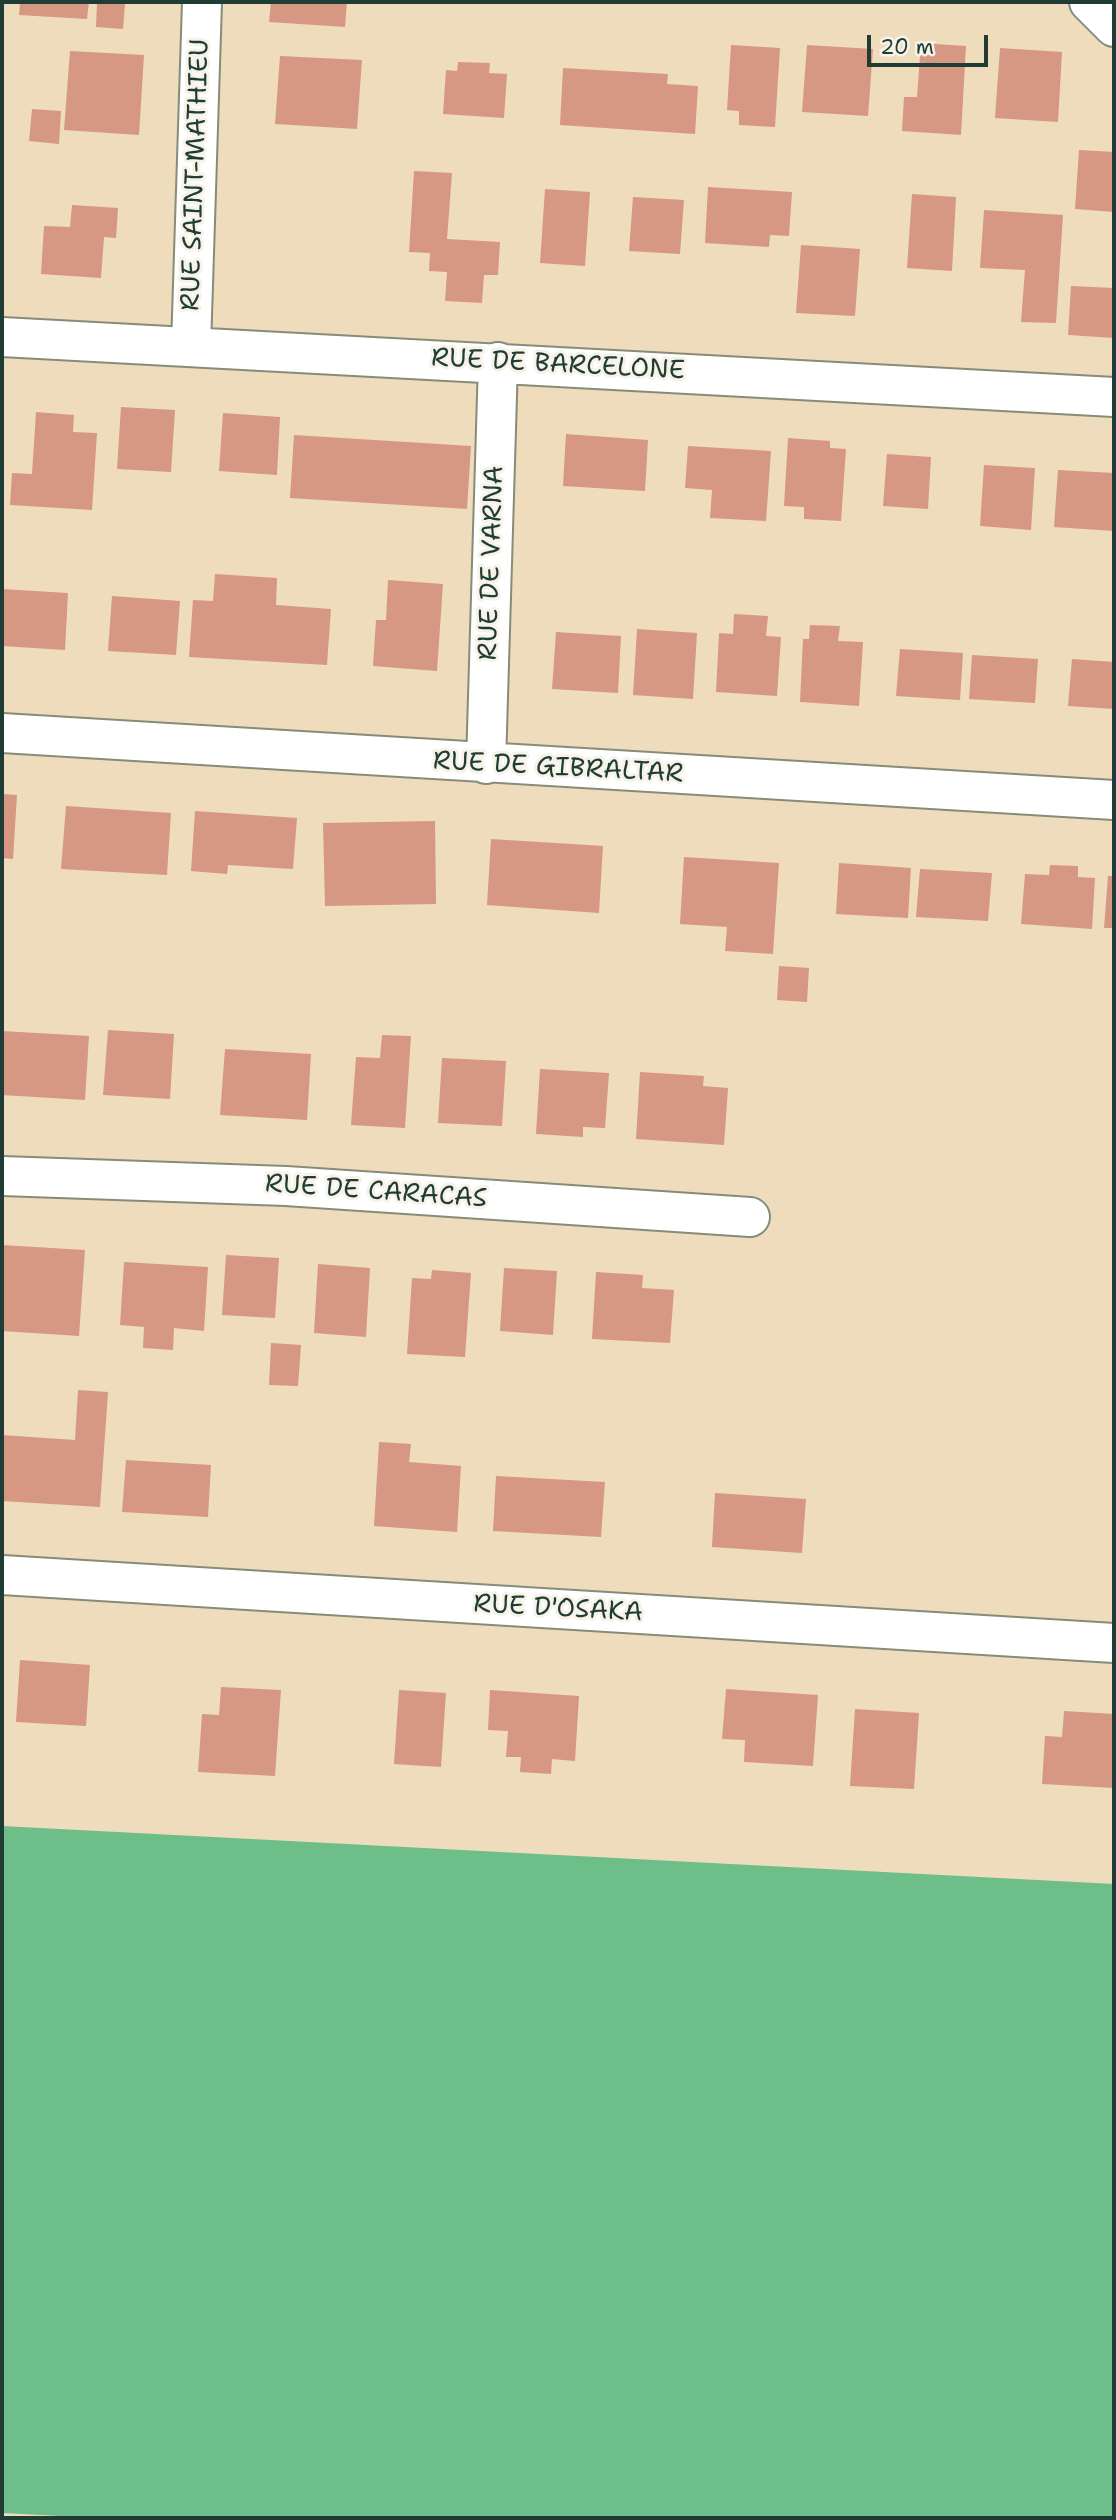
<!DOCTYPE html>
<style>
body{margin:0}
#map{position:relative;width:1116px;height:2520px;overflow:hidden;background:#efdcbc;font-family:"Shantell Sans",sans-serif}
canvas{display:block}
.frame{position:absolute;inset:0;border:4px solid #1f3d34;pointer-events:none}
.scale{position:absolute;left:867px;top:35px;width:121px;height:32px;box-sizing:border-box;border:4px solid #1f3d34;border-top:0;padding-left:9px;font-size:21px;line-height:24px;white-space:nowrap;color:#1f3d34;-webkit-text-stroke:5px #f7f3e8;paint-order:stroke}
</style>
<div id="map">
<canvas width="1116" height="2520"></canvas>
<div class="frame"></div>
<div class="scale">20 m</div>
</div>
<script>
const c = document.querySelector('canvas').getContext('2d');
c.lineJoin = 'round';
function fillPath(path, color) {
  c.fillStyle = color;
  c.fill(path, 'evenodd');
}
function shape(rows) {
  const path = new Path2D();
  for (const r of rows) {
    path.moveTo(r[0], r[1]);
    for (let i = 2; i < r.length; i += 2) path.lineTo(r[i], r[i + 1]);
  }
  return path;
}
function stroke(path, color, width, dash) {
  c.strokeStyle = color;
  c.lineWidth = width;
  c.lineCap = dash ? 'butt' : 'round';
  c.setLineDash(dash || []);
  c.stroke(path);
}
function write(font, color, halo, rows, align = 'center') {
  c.font = font + ' "Shantell Sans",sans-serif';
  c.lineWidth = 6;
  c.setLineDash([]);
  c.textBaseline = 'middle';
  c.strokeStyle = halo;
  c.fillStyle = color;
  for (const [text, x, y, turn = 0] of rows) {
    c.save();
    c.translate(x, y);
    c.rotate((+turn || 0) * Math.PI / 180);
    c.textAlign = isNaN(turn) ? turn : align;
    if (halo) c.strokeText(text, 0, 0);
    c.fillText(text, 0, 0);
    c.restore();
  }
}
fillPath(shape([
 [2,1826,1114,1884,1114,2518,99,2518,2,2513]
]), '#6ebe89');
fillPath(shape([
 [20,2,89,2,87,19,19,15],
 [271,2,347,2,345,27,269,22],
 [97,3,125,4,123,29,96,27],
 [921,43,966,46,961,135,902,131,904,97,917,97],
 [731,45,780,48,775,127,739,125,739,111,727,110],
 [807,45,873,49,868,116,802,112],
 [1000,48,1062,52,1058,122,995,118],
 [70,51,144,55,139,135,64,130],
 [280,56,362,60,357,129,275,124],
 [458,62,490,63,489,73,507,74,504,118,443,114,446,70,457,71],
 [563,68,668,74,667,84,698,86,695,134,560,125],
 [32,109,61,111,59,144,29,141],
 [1079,150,1114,152,1114,212,1075,209],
 [414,171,452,173,447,239,500,242,498,275,484,275,482,303,445,301,447,272,429,271,430,253,409,252],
 [708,187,792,192,789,236,770,235,769,247,705,243],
 [545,189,590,192,585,266,540,263],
 [912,194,956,197,952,271,907,268],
 [633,197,684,200,680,254,629,251],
 [72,205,118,208,116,238,104,237,101,278,41,274,44,226,70,227],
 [984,210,1063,215,1056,323,1021,322,1025,270,980,268],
 [801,245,860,249,855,316,796,313],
 [1071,286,1114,288,1114,338,1068,335],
 [121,407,175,410,171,472,117,469],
 [36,412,74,415,73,432,97,433,92,510,10,505,12,473,32,474],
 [223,413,280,417,277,475,219,471],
 [566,434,648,440,645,491,563,486],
 [294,435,471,446,467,509,290,498],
 [788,438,830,441,830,448,846,449,841,521,804,519,804,507,784,506],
 [688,446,771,451,766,521,710,518,712,490,685,488],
 [887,454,931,457,928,509,883,506],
 [984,465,1035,468,1031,530,980,526],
 [1058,470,1114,473,1114,531,1054,527],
 [215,574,277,578,276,605,331,609,327,665,189,657,193,600,213,601],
 [388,580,443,584,437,671,373,666,376,620,386,620],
 [2,589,68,593,65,650,2,646],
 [112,596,180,601,176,655,108,651],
 [734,614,768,616,766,636,781,637,777,696,716,692,719,633,733,634],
 [810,625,840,626,838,641,863,642,859,706,800,702,803,639,809,639],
 [637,629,697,633,693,699,633,695],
 [556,632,621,636,618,693,552,689],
 [900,649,963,653,960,700,896,696],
 [972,655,1038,659,1035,703,969,699],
 [1072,659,1114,662,1114,709,1068,706],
 [2,794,17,795,13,859,2,858],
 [66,806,171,813,167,875,61,869],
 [195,811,297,818,293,869,228,865,227,874,191,871],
 [435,821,436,904,325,906,323,823],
 [491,839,603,846,599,913,487,905],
 [684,857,779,863,773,954,725,951,727,927,680,924],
 [839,863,911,868,908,918,836,914],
 [1050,865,1078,866,1078,877,1095,878,1092,929,1021,924,1025,874,1049,875],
 [920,869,992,873,988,921,916,917],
 [1108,876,1114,876,1114,928,1104,928],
 [779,966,809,968,807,1002,777,1000],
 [108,1030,174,1034,170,1099,103,1095],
 [2,1031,89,1036,85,1100,2,1095],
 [382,1035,411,1036,405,1128,351,1125,356,1057,380,1058],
 [225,1049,311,1054,307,1120,220,1115],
 [442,1058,506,1061,502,1126,438,1123],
 [540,1069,609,1073,605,1128,583,1127,583,1137,536,1134],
 [640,1072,704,1076,703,1086,728,1088,724,1145,636,1139],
 [2,1245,85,1250,79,1336,2,1331],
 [226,1255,279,1258,275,1318,222,1315],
 [124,1262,208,1267,204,1331,174,1328,173,1350,143,1348,144,1327,120,1325],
 [318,1264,370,1268,366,1337,314,1333],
 [504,1268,557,1271,553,1335,500,1331],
 [432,1270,471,1273,465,1357,407,1354,412,1278,431,1279],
 [596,1272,643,1275,642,1288,674,1290,670,1343,592,1339],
 [271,1343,301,1345,298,1386,269,1385],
 [78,1390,108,1392,100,1507,2,1501,2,1435,75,1440],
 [379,1442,411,1444,409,1462,461,1466,457,1532,374,1526],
 [126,1460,211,1465,208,1517,122,1512],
 [496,1476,605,1482,601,1537,493,1531],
 [715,1493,806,1499,802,1553,712,1547],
 [20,1660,90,1665,86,1726,16,1722],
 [221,1687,281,1690,275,1776,198,1772,202,1714,219,1715],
 [726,1689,818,1695,813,1766,744,1762,745,1740,722,1739],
 [399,1690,446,1693,441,1767,394,1764],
 [490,1690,579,1696,575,1761,552,1759,551,1774,520,1772,521,1757,506,1757,508,1731,488,1730],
 [855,1709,919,1713,914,1789,850,1786],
 [1064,1711,1114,1714,1114,1788,1042,1784,1045,1736,1062,1737]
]), '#d69882');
const minor = shape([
 [1089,2,1114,27],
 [2,337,1114,397],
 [191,347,202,2],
 [2,733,1114,800],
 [486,764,498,362],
 [2,1176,286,1186,750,1217],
 [2,1575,1114,1643]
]);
stroke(minor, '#878c78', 42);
stroke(minor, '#fff', 38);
write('26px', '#1f3d34', '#f7f3e8', [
 ["RUE SAINT-MATHIEU",196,175,-88],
 ["RUE DE BARCELONE",558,365,3],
 ["RUE DE VARNA",492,563,-88],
 ["RUE DE GIBRALTAR",558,768,3],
 ["RUE DE CARACAS",376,1192,4],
 ["RUE D'OSAKA",558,1609,3]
]);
</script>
